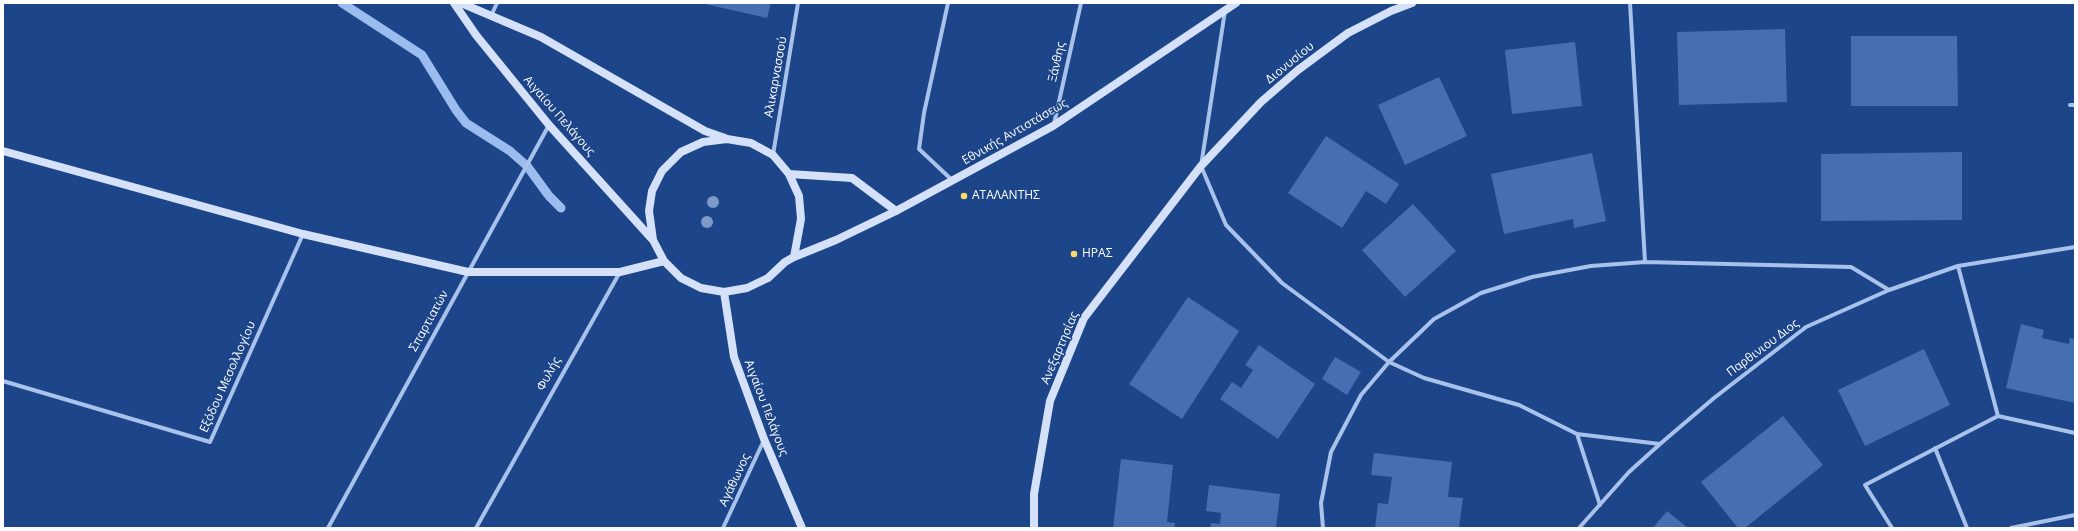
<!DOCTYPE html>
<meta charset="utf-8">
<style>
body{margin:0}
#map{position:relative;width:2078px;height:531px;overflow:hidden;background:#1d458a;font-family:"Open Sans",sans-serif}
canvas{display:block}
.frame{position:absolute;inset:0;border:4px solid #fff;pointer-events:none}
</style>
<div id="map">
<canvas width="2078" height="531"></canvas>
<div class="frame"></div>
</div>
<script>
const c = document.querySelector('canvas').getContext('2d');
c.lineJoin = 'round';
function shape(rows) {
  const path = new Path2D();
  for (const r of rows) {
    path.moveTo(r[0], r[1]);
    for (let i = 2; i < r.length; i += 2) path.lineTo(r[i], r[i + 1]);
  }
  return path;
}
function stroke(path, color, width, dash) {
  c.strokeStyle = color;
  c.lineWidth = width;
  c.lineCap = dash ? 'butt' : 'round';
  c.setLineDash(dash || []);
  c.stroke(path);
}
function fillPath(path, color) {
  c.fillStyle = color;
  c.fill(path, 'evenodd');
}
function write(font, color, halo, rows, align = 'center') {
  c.font = font + ' "Open Sans",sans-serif';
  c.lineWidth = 3;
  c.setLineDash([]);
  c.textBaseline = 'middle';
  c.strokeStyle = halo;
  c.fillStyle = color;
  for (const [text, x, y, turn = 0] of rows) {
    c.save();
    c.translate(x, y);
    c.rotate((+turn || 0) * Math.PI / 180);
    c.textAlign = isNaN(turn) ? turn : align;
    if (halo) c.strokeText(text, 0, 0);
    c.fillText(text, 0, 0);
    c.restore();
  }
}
stroke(shape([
 [342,3,422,55,456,110,466,123,510,151,527,166,549,196,561,208]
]), '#9bbcee', 9);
fillPath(shape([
 [701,3,771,3,767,18],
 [1785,29,1787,102,1679,105,1677,32],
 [1851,36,1957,36,1958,106,1851,106],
 [1575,42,1582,106,1512,114,1505,50],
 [1439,77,1467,136,1405,165,1378,105],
 [1326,136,1399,184,1386,204,1366,191,1342,228,1288,193],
 [1962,152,1962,220,1821,221,1821,154],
 [1592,153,1606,221,1574,228,1573,219,1504,234,1491,174],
 [1413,204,1456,251,1405,297,1362,250],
 [1188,297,1239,331,1182,419,1129,384],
 [2021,324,2044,330,2042,338,2069,344,2070,338,2075,339,2075,403,2006,388],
 [1259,345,1315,384,1278,439,1220,399,1232,382,1241,388,1253,370,1245,365],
 [1924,349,1950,405,1865,446,1838,390],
 [1335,357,1361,372,1347,395,1322,379],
 [1783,416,1823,465,1745,528,1738,528,1701,482],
 [1374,453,1452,462,1448,497,1463,498,1459,528,1375,528,1378,503,1388,504,1392,477,1371,475],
 [1121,459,1173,465,1167,522,1175,523,1174,528,1113,528],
 [1209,485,1280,494,1276,528,1210,528,1211,523,1220,524,1221,513,1206,511],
 [1667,511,1688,528,1653,528]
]), '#456fb2');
stroke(shape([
 [948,3,924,113,919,149,953,181],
 [1630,3,1645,262],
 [1225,11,1201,166,1226,225,1282,283,1389,362,1424,378,1519,405,1577,434,1660,444],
 [491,16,497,3],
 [2070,105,2075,105],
 [1054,124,1081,3],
 [773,155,798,3],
 [3,381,210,442,303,234],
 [1998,416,2075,433],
 [1577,434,1600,505],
 [1935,448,1967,528],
 [328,528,549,125],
 [476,528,620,272],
 [723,528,764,440],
 [1323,528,1321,503,1331,452,1361,395,1389,362,1434,319,1481,293,1532,277,1591,266,1645,262,1851,267,1889,290],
 [1579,528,1629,472,1660,444,1714,398,1806,327,1889,290,1958,266,2075,247],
 [1892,528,1865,485,1998,416,1958,266],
 [2011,528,2075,515]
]), '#a8c2ec', 4);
stroke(shape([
 [454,3,476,35,549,125,652,239],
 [461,3,541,37,705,131,725,138],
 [727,139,751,143,773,155,789,174,799,196,801,219,794,257,785,262,768,278,747,288,724,292,701,288,681,278,664,261,653,240,649,211,652,191,662,171,681,152,703,142,727,139],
 [3,151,303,234,468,272,620,272,664,261],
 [789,174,852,178,896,211],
 [794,257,836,240,896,211,1053,126,1236,3],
 [724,292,734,357,764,439,802,528],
 [1034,528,1034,494,1050,401,1084,318,1201,166,1261,102,1298,70,1348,33,1391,11,1412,3]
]), '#d4e1f9', 8);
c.fillStyle = '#7e99c7';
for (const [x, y] of [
 [713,202],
 [707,222]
]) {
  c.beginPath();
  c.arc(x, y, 6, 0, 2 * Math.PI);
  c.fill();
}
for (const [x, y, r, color] of [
 [964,196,4,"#fcda66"],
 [1074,254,4,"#fcda66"]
]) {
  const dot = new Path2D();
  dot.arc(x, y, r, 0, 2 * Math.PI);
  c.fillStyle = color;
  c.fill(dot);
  stroke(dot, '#1d458a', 1.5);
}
write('12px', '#fff', '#1d458a', [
 ["Ξάνθης",1057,62,-77],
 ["Διονυσίου",1290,63,-39],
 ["Αλικαρνασσού",776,77,-80],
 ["Αιγαίου Πελάγους",559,116,49],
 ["Εθνικής Αντιστάσεως",1015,132,-30],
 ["Σπαρτιατών",429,321,-61],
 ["Ανεξαρτησίας",1060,348,-67],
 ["Παρθινιου Διος",1763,348,-37],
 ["Φυλής",549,374,-61],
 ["Εξόδου Μεσολλογίου",228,377,-66],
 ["Αιγαίου Πελάγους",766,408,69],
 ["Αγάθωνος",735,480,-65]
]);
write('12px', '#fff', '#1d458a', [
 ["ΑΤΑΛΑΝΤΗΣ",972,196],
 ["ΗΡΑΣ",1082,254]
], 'left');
</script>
